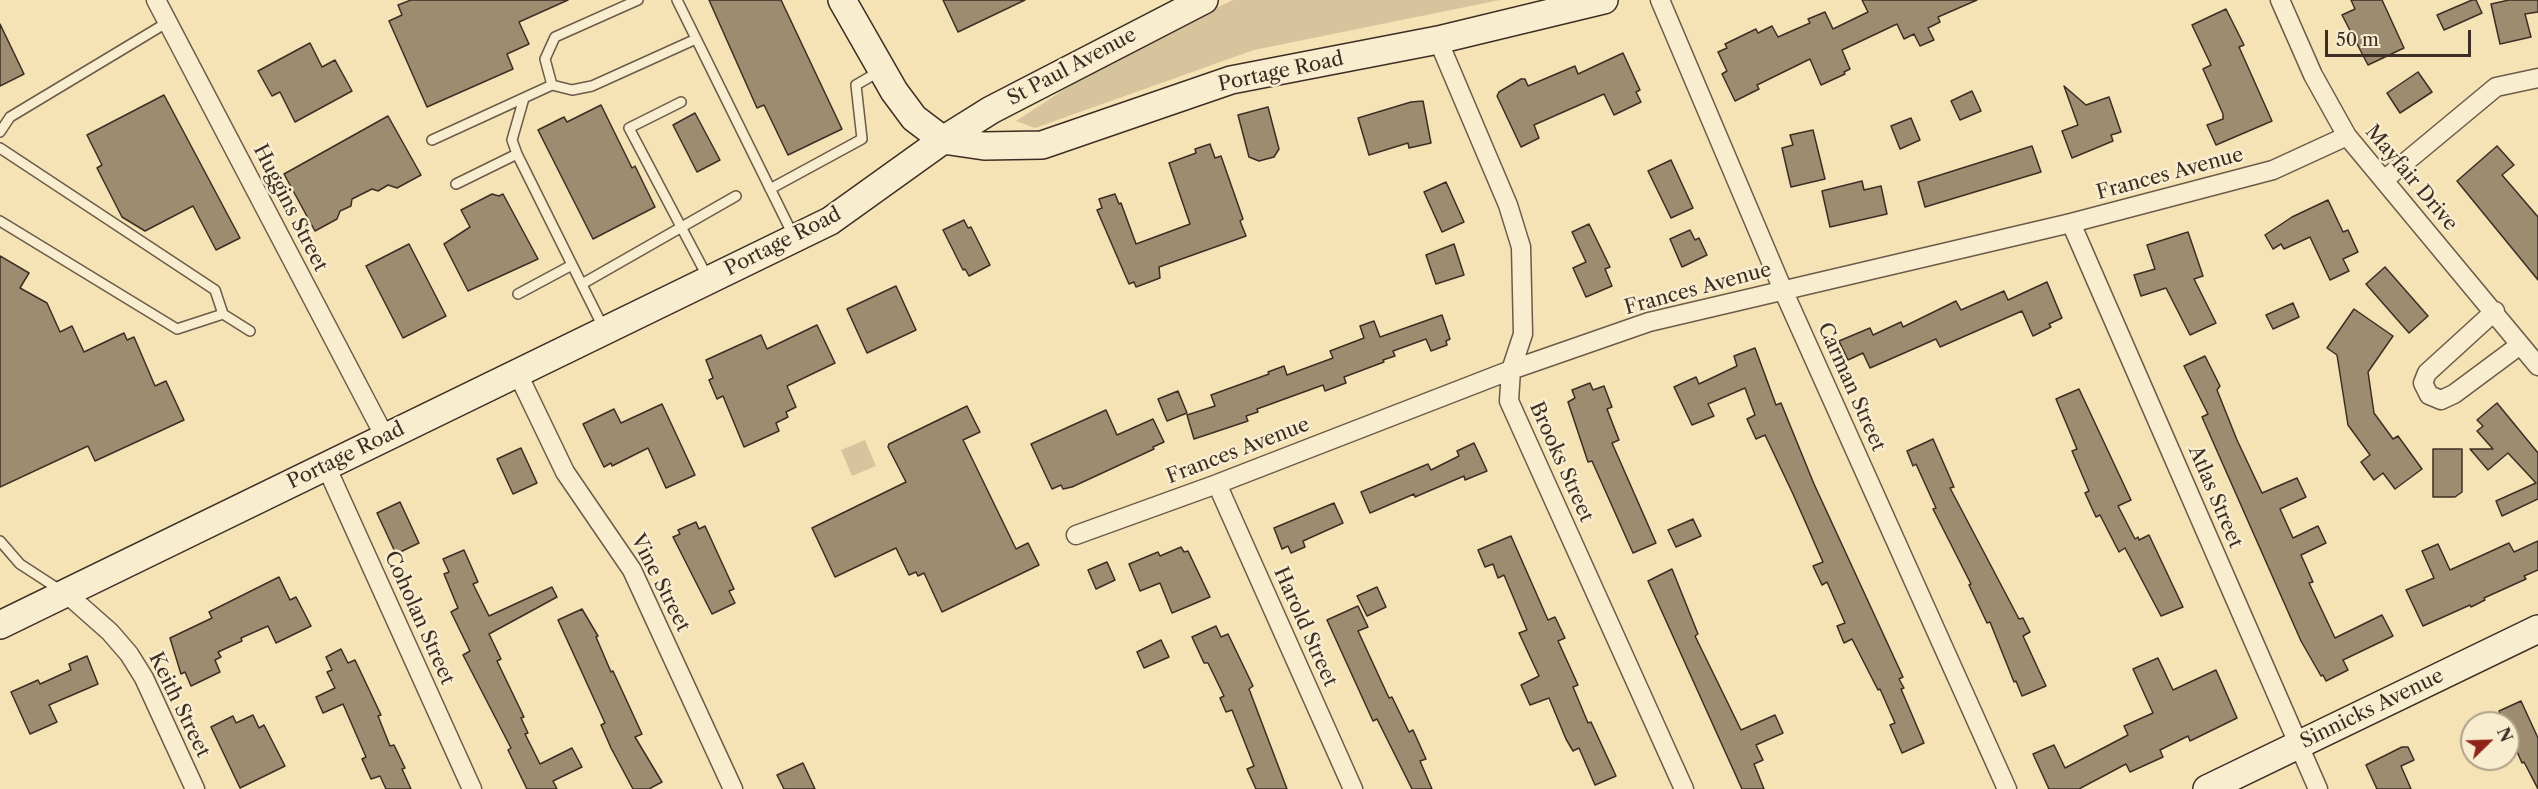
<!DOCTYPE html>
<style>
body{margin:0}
#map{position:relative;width:2538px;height:789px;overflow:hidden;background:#f6e3b5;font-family:"Libre Caslon Text",serif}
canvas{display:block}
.north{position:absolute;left:2460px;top:711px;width:60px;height:60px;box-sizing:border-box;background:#f9edcf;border:2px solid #aea18b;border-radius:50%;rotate:67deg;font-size:16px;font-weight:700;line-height:24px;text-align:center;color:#3d2e25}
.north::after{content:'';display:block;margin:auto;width:21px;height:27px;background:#8f2418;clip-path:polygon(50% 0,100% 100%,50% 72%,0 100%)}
.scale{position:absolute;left:2325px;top:30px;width:146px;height:27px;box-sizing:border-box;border:3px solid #3d2e25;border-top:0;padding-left:8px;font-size:18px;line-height:21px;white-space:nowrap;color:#3d2e25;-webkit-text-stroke:4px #f9edcf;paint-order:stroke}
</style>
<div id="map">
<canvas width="2538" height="789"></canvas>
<div class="north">N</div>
<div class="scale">50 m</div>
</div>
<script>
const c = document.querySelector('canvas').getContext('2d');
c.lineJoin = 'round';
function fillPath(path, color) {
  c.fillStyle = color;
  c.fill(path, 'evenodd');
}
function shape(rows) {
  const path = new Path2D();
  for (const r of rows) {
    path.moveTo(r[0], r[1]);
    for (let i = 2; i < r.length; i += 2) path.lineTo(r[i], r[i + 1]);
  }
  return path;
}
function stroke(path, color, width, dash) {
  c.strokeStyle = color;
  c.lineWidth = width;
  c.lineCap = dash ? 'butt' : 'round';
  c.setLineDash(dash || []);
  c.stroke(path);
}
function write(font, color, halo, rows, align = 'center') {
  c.font = font + ' "Libre Caslon Text",serif';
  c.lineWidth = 5;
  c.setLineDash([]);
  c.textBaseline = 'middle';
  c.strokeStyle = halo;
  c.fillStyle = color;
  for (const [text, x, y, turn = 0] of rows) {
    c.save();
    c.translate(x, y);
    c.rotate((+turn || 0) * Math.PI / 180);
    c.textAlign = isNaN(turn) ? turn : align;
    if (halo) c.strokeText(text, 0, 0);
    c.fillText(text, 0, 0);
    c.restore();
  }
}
fillPath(shape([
 [1233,0,1500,0,1254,50,1035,128,1016,121,1123,51],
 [865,440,876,466,852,476,841,450]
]), '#d7c49d');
const building = shape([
 [411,0,568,0,519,22,529,44,507,54,513,69,427,107,389,21,402,15,398,5,411,0],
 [709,0,781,0,842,129,788,155,764,105,757,108,709,0],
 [943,0,1025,0,958,32,943,0],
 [1862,0,1977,0,1938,17,1940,22,1928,28,1934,40,1920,46,1914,34,1904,39,1897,24,1842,50,1850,69,1844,72,1845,74,1821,85,1810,59,1757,85,1759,89,1735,101,1722,74,1727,71,1718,52,1727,48,1725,44,1756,29,1758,33,1772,26,1778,37,1810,23,1808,19,1825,12,1833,29,1868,12,1862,0],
 [2351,0,2382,0,2404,48,2368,65,2342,15,2355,9,2351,0],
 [2472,0,2476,0,2482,13,2444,30,2437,15,2472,0],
 [2509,0,2538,0,2538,12,2525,14,2531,37,2500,44,2491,4,2509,0],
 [2226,9,2244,45,2239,47,2272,121,2216,145,2207,125,2223,119,2223,114,2203,69,2211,65,2192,25,2226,9],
 [0,24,24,74,0,86,0,24],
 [310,43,322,67,335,60,352,91,295,122,280,92,272,96,258,71,310,43],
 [1623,53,1640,90,1636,92,1641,102,1614,115,1604,94,1534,125,1539,138,1521,147,1497,96,1499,92,1521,79,1525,79,1528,86,1575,66,1578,74,1623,53],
 [2418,72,2432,92,2400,113,2387,93,2418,72],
 [2064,86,2086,105,2109,97,2121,132,2111,135,2113,141,2072,158,2062,131,2078,125,2064,86],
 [1972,91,1981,111,1960,120,1951,101,1972,91],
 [164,95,240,238,216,250,193,206,145,231,122,217,97,168,102,165,87,135,164,95],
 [1423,101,1431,143,1409,148,1408,143,1369,155,1358,118,1411,102,1423,101],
 [601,105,632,168,635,166,655,207,593,239,538,130,564,117,567,122,601,105],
 [1268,107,1279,149,1274,157,1259,161,1249,157,1238,115,1268,107],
 [695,113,720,160,697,172,673,125,695,113],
 [388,116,421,175,397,188,388,185,378,191,372,189,352,199,351,206,340,211,337,219,315,231,284,174,388,116],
 [1911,118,1920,140,1900,149,1891,126,1911,118],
 [1813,130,1825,179,1791,187,1782,148,1793,145,1790,135,1813,130],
 [1210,144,1215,158,1221,156,1243,219,1240,221,1246,236,1159,267,1160,278,1136,287,1134,282,1129,284,1097,210,1102,208,1099,199,1115,194,1119,204,1121,203,1136,244,1190,224,1169,163,1196,153,1195,149,1210,144],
 [2032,146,2041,172,1925,207,1918,182,2032,146],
 [2497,146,2514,165,2502,175,2538,217,2538,280,2457,181,2497,146],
 [1671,160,1693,208,1671,218,1648,171,1671,160],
 [1862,181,1864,190,1881,186,1887,214,1830,227,1822,191,1862,181],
 [1446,182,1464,222,1442,232,1424,192,1446,182],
 [492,194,499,196,503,194,538,259,468,291,444,244,470,227,461,210,492,194],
 [2328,200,2343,232,2348,230,2358,252,2343,259,2349,271,2330,280,2310,237,2284,249,2281,244,2273,249,2265,235,2292,217,2328,200],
 [964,220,968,228,971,227,990,265,969,276,965,269,963,270,943,230,964,220],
 [1589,224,1610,267,1605,269,1612,286,1586,297,1573,268,1586,262,1572,232,1589,224],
 [1690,230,1695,240,1699,238,1707,255,1682,267,1670,239,1690,230],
 [2188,232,2203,276,2194,279,2216,323,2190,335,2166,288,2141,296,2134,275,2155,269,2147,245,2188,232],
 [409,244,446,316,403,338,366,266,409,244],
 [1454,244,1464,275,1436,284,1426,255,1454,244],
 [0,256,29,273,20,288,47,303,60,332,72,326,84,352,124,333,127,340,134,337,155,386,166,381,184,420,95,461,88,446,0,487,0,256],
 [2385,267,2428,316,2409,333,2366,284,2385,267],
 [2047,282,2062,318,2049,324,2051,327,2033,336,2022,311,1940,347,1936,339,1870,368,1863,353,1848,360,1839,341,1870,328,1873,335,1901,322,1903,327,1956,301,1961,310,2004,291,2008,300,2047,282],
 [896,286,916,330,867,353,847,309,896,286],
 [2293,303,2299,317,2273,329,2266,315,2293,303],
 [2354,309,2393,336,2368,372,2374,413,2393,439,2398,436,2422,469,2395,489,2383,473,2374,480,2361,462,2370,455,2348,425,2337,355,2327,348,2354,309],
 [1442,315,1450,339,1446,341,1447,345,1431,351,1426,339,1393,351,1395,356,1383,360,1384,362,1344,377,1346,383,1325,391,1323,385,1257,409,1258,412,1246,416,1248,421,1194,439,1187,415,1215,406,1211,395,1269,374,1268,372,1284,366,1287,375,1333,358,1330,351,1364,338,1360,326,1374,321,1380,337,1442,315],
 [817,325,835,363,787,386,796,407,786,412,788,417,776,423,779,431,744,447,723,396,717,399,709,380,713,378,706,360,761,335,767,349,817,325],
 [1755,348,1776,405,1781,403,1814,484,1903,677,1899,679,1904,688,1901,689,1924,743,1902,753,1890,725,1895,723,1880,689,1878,690,1852,639,1844,643,1837,626,1845,623,1827,582,1822,585,1813,566,1823,562,1793,494,1765,435,1756,439,1747,419,1755,415,1745,388,1708,404,1714,416,1692,425,1674,387,1696,377,1699,384,1737,366,1734,356,1755,348],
 [2205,356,2220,386,2217,390,2237,440,2262,493,2297,478,2306,497,2280,509,2293,538,2318,526,2326,543,2301,555,2313,582,2309,583,2335,638,2382,615,2393,636,2343,660,2348,670,2326,681,2323,675,2321,676,2301,641,2202,417,2208,414,2184,366,2205,356],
 [1590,383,1593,390,1604,386,1612,407,1607,409,1619,440,1612,443,1656,543,1633,553,1592,461,1588,462,1568,402,1575,398,1572,390,1590,383],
 [2079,389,2131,500,2118,506,2135,539,2138,537,2139,540,2149,535,2183,607,2161,616,2125,548,2119,552,2100,515,2096,517,2085,493,2089,491,2072,451,2077,449,2056,399,2079,389],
 [1178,391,1187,413,1167,421,1158,399,1178,391],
 [2497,403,2538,453,2538,499,2502,516,2496,501,2536,483,2508,453,2488,470,2470,449,2493,449,2477,431,2483,426,2477,420,2497,403],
 [662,404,695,475,666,488,648,448,612,466,611,463,604,467,583,424,614,409,621,423,662,404],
 [967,406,980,432,963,440,1016,549,1028,543,1039,565,942,612,924,573,918,576,916,572,909,575,896,548,835,577,812,528,906,482,888,447,889,444,967,406],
 [1106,410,1117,435,1153,419,1164,442,1153,447,1154,449,1072,487,1063,489,1061,485,1052,489,1031,444,1106,410],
 [1933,439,1954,487,1950,488,2019,619,2023,618,2030,632,2023,636,2046,686,2022,696,2016,681,2014,682,1990,622,1987,623,1969,585,1971,584,1933,509,1936,508,1916,464,1913,466,1907,451,1933,439],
 [1474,443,1487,471,1465,480,1464,476,1415,497,1414,494,1370,513,1361,492,1428,464,1431,470,1459,456,1457,451,1474,443],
 [521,448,537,483,513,494,497,459,521,448],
 [2433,449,2462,449,2462,492,2455,497,2433,497,2433,449],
 [400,502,419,543,396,554,377,513,400,502],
 [1334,503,1343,523,1303,541,1305,547,1291,553,1288,546,1282,549,1274,528,1334,503],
 [1693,519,1701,536,1676,547,1668,530,1693,519],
 [696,522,699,529,705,526,734,589,729,591,735,603,712,614,673,537,680,534,678,530,696,522],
 [1511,536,1548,620,1555,617,1565,638,1558,641,1578,685,1573,687,1588,723,1591,722,1616,776,1595,785,1579,748,1573,751,1566,739,1549,698,1530,705,1521,685,1539,676,1519,633,1527,630,1504,575,1498,578,1493,564,1485,567,1478,550,1511,536],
 [2538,541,2538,570,2524,576,2526,579,2484,598,2485,600,2471,607,2470,605,2423,626,2406,590,2434,578,2422,551,2438,544,2450,570,2509,543,2514,552,2538,541],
 [1181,547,1184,552,1188,551,1210,597,1172,613,1160,583,1140,591,1129,564,1158,552,1160,556,1181,547],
 [464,550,478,582,473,584,489,616,552,587,557,597,489,634,501,659,497,661,524,717,521,718,528,733,525,734,540,764,572,748,582,767,553,781,557,789,527,789,508,750,511,748,463,655,470,651,451,612,458,608,444,574,449,572,443,559,464,550],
 [1107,562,1115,580,1096,589,1088,570,1107,562],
 [1672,569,1698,634,1695,636,1741,730,1775,715,1783,733,1756,745,1763,760,1754,764,1764,789,1742,789,1648,581,1672,569],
 [279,577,290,600,296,597,311,626,276,643,268,626,241,638,242,641,218,652,221,657,215,660,220,672,191,686,185,672,181,674,170,638,212,618,209,612,279,577],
 [1377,587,1386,607,1367,616,1357,596,1377,587],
 [1358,606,1368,627,1358,631,1389,698,1392,697,1409,732,1413,730,1426,759,1420,761,1432,789,1412,789,1377,719,1373,721,1327,620,1358,606],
 [582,609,598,636,596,637,611,672,613,671,642,734,635,737,662,782,649,789,633,789,611,748,601,725,605,723,558,620,582,609],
 [1216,626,1221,637,1228,634,1253,686,1249,689,1287,789,1256,789,1247,769,1254,766,1232,710,1226,712,1220,698,1224,696,1208,663,1204,663,1192,637,1216,626],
 [1161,640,1169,657,1144,668,1137,652,1161,640],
 [341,649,348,663,355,660,381,715,378,716,390,746,394,745,405,768,402,769,411,789,386,789,380,776,371,779,362,759,366,757,343,704,323,713,316,697,335,688,327,672,332,670,326,657,341,649],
 [87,656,98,684,49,705,57,722,30,734,11,692,38,680,40,684,71,670,69,664,87,656],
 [2158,658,2173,690,2216,670,2237,718,2190,741,2188,736,2160,750,2163,757,2130,772,2126,764,2079,789,2049,789,2033,754,2054,745,2065,768,2128,735,2124,726,2153,713,2133,669,2158,658],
 [2521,701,2538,738,2538,789,2524,762,2522,763,2508,731,2508,723,2504,723,2499,711,2521,701],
 [253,715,259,728,264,725,285,766,240,788,211,727,233,716,236,723,253,715],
 [2402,747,2408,747,2414,760,2401,766,2411,789,2377,789,2366,765,2402,747],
 [803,763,815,789,784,789,777,775,803,763]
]);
fillPath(building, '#9d8c70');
stroke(building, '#3d2e25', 1.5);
const lane = shape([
 [677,0,794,237],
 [552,85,572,90,592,86,696,39],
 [681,102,629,128,708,278],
 [0,132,10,117,168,22],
 [432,140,552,85,545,59,555,37,638,0],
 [0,148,215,290,223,314],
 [517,154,512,140,524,98],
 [456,184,517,154,603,327],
 [770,189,862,139,856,85,880,71],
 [0,221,177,329,223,314,250,331],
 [582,284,736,196],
 [518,294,572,265],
 [0,541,20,564,60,590]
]);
const street = shape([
 [156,0,385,437],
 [1660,0,1783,290,2007,789],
 [2280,0,2313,75,2347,136,2538,366],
 [1438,40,1508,205,1521,247,1523,334,1511,370,1509,401,1684,789],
 [2384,180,2496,87,2538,78],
 [2071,223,2318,789],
 [2495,311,2427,373,2423,383,2429,395,2441,400,2454,394,2520,345],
 [517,372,565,472,632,570,733,789],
 [326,466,472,789],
 [1217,484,1353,789],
 [1076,535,1217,484,1511,370,1649,322,2071,223,2273,170,2347,136],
 [67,594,110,632,129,654,144,678,195,789]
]);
const secondary = shape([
 [842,0,894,91,914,118,943,140],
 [943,140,984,146,1042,145,1231,80,1438,40,1604,0],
 [0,625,830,221,943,140,991,110,1204,0],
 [2207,789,2538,629]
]);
stroke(lane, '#6b5b49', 12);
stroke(street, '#6b5b49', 21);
stroke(secondary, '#3d2e25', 30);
stroke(lane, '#f9edcf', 9);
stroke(street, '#f9edcf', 18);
stroke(secondary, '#f9edcf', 27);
write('20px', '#3d2e25', '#f9edcf', [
 ["St Paul Avenue",1072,67,-28],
 ["Portage Road",1281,72,-12],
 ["Frances Avenue",2170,174,-15],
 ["Mayfair Drive",2411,178,50],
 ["Huggins Street",290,208,63],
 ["Portage Road",783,242,-27],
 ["Frances Avenue",1698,289,-15],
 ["Carman Street",1851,387,66],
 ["Frances Avenue",1238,451,-21],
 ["Portage Road",346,456,-26],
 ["Brooks Street",1561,462,66],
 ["Atlas Street",2215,497,67],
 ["Vine Street",660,583,63],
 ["Coholan Street",419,618,66],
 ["Harold Street",1305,627,66],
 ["Keith Street",179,705,64],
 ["Sinnicks Avenue",2372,709,-26]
]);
</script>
